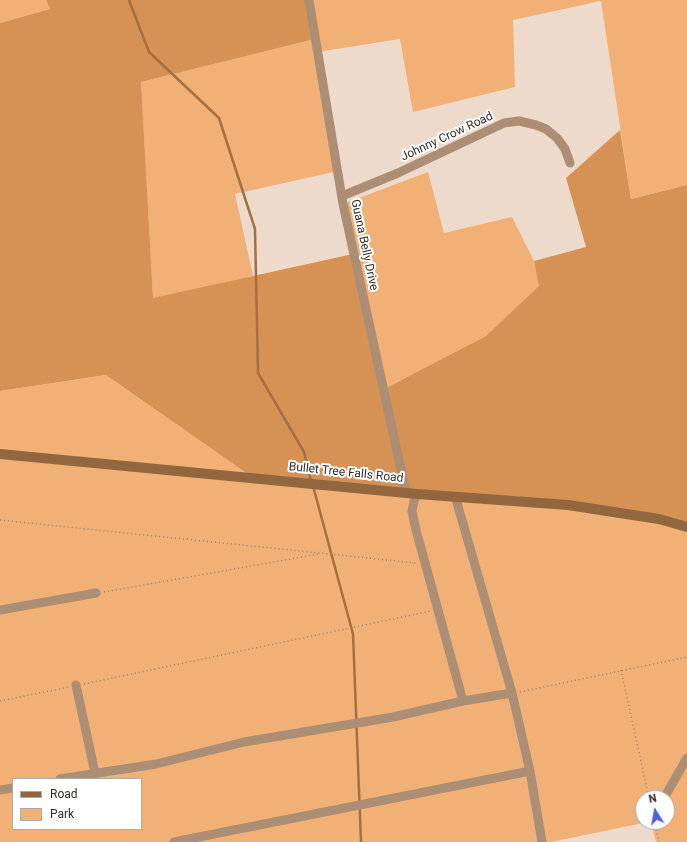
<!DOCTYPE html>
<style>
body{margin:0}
#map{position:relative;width:687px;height:842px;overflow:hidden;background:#eedaca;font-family:Roboto,sans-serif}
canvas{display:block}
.legend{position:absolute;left:12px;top:778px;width:130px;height:52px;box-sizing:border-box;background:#fff;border:1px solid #adaaa8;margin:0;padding:5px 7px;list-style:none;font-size:12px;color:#322b25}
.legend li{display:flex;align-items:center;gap:8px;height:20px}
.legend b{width:20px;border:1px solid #adaaa8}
.north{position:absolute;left:635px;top:790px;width:40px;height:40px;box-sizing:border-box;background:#fff;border:1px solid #adaaa8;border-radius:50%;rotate:349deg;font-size:11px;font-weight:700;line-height:16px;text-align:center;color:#322b25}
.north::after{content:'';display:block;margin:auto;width:14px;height:18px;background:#5061d7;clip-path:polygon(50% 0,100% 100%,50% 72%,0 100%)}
</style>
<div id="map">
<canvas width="687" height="842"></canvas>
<ul class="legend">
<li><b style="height:5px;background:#926740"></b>Road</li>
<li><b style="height:11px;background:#f1b075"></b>Park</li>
</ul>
<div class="north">N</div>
</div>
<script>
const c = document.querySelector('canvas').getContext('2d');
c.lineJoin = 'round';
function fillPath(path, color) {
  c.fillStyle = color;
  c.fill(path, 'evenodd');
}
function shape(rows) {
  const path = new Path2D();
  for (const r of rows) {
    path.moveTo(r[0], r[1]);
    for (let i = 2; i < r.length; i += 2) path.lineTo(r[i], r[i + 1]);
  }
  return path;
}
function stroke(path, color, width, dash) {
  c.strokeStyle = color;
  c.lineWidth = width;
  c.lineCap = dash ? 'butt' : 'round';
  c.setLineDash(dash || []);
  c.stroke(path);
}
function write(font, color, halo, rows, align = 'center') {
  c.font = font + ' Roboto,sans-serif';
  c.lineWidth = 4;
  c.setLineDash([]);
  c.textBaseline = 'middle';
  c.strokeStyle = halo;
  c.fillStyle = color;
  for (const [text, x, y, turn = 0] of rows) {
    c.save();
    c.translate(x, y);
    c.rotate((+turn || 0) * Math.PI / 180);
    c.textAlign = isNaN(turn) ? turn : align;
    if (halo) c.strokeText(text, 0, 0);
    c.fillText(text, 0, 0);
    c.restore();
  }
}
fillPath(shape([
 [0,0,46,0,50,9,0,23],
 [309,0,687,0,687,185,631,199,601,1,513,20,515,87,413,112,400,39,317,52,338,171,235,194,253,276,153,299,141,82,315,39],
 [428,172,444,233,512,217,534,261,540,286,486,336,384,389,343,204],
 [106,375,252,477,568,505,687,527,687,842,656,842,651,822,667,822,667,798,643,798,643,822,648,822,551,842,0,842,0,391],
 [13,779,141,779,141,829,13,829]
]), '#f1b075');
fillPath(shape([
 [46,0,309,0,315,39,141,82,153,298,353,254,384,389,486,336,539,286,534,261,586,247,566,178,620,130,631,199,687,185,687,527,659,519,252,477,106,375,0,391,0,23,50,9]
]), '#d59254');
stroke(shape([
 [129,0,149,52,219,118,255,229,258,373,304,452,311,481],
 [313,486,353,634,361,842]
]), '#a27143', 2.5);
stroke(shape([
 [0,520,416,563],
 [104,592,319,554],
 [621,670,649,798],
 [84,684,431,611],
 [520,692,687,657],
 [0,701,69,687],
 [654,822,659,842]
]), '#94867b', 1.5, [1, 3]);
stroke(shape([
 [309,0,343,204,406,492],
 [342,196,398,173,504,123,519,121,536,125,546,129,557,138,565,149,570,163],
 [417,494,414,501,412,511,416,530,463,701],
 [455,496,512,693,530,771,542,842],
 [0,610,96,593],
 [76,685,95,773],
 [60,779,156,764,244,742,393,717,463,701,512,693],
 [0,790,13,788],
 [664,798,687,758],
 [174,842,530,771]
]), '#ac8e75', 9);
stroke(shape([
 [0,454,417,494,568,505,659,519,687,527]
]), '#926740', 10);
write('12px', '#322b25', '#fff', [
 ["Johnny Crow Road",447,137,-25],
 ["Guana Belly Drive",364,245,78],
 ["Bullet Tree Falls Road",346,473,6]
]);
</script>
